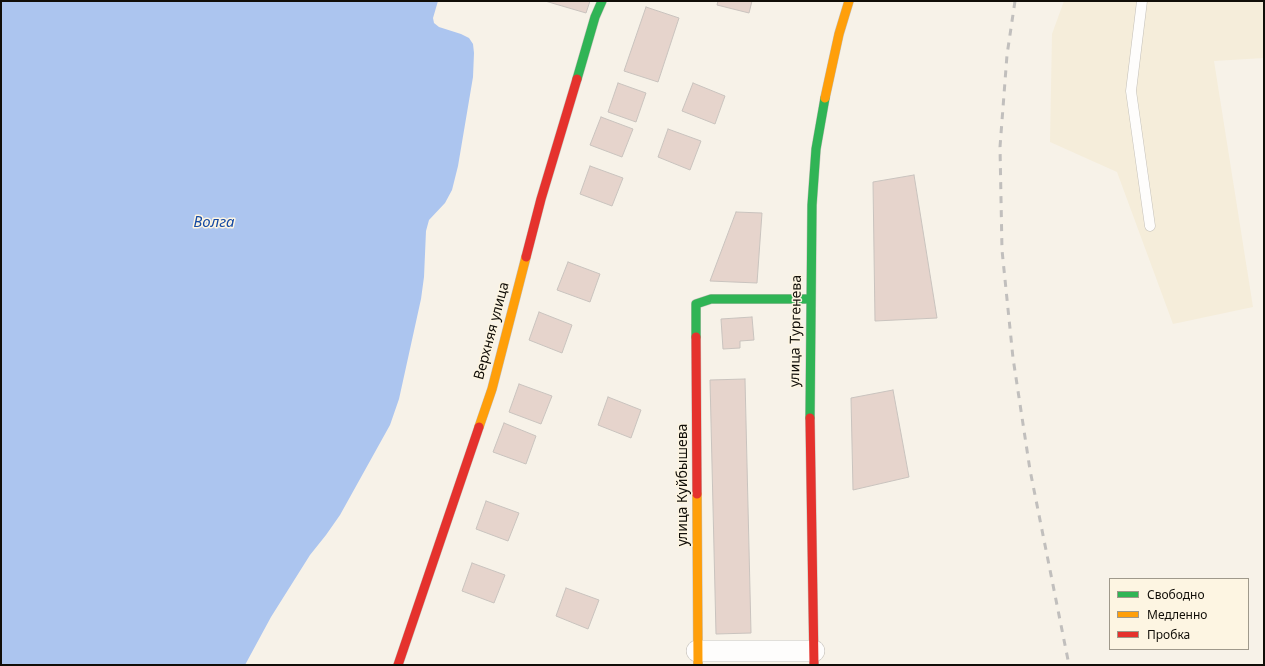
<!DOCTYPE html>
<meta charset="utf-8">
<style>
body{margin:0}
#map{position:relative;width:1265px;height:666px;overflow:hidden;background:#f7f2e8;font-family:"Noto Sans",sans-serif}
canvas{display:block}
.frame{position:absolute;inset:0;border:2px solid #110e08;pointer-events:none}
.legend{position:absolute;left:1109px;top:578px;width:140px;height:72px;box-sizing:border-box;background:#fdf5e2;border:1px solid #9f998b;margin:0;padding:5px 7px;list-style:none;font-size:12px;color:#110e08}
.legend li{display:flex;align-items:center;gap:8px;height:20px}
.legend b{width:20px;border:1px solid #9f998b}
</style>
<div id="map">
<canvas width="1265" height="666"></canvas>
<div class="frame"></div>
<ul class="legend">
<li><b style="height:5px;background:#30b455"></b>Свободно</li>
<li><b style="height:5px;background:#ff9f0a"></b>Медленно</li>
<li><b style="height:5px;background:#e5322d"></b>Пробка</li>
</ul>
</div>
<script>
const c = document.querySelector('canvas').getContext('2d');
c.lineJoin = 'round';
function fillPath(path, color) {
  c.fillStyle = color;
  c.fill(path, 'evenodd');
}
function shape(rows) {
  const path = new Path2D();
  for (const r of rows) {
    path.moveTo(r[0], r[1]);
    for (let i = 2; i < r.length; i += 2) path.lineTo(r[i], r[i + 1]);
  }
  return path;
}
function stroke(path, color, width, dash) {
  c.strokeStyle = color;
  c.lineWidth = width;
  c.lineCap = dash ? 'butt' : 'round';
  c.setLineDash(dash || []);
  c.stroke(path);
}
function write(font, color, halo, rows, align = 'center') {
  c.font = font + ' "Noto Sans",sans-serif';
  c.lineWidth = 3;
  c.setLineDash([]);
  c.textBaseline = 'middle';
  c.strokeStyle = halo;
  c.fillStyle = color;
  for (const [text, x, y, turn = 0] of rows) {
    c.save();
    c.translate(x, y);
    c.rotate((+turn || 0) * Math.PI / 180);
    c.textAlign = isNaN(turn) ? turn : align;
    if (halo) c.strokeText(text, 0, 0);
    c.fillText(text, 0, 0);
    c.restore();
  }
}
fillPath(shape([
 [1064,1,1264,1,1264,58,1214,61,1253,307,1173,324,1117,172,1050,142,1052,34]
]), '#f5edda');
fillPath(shape([
 [1,1,438,1,433,18,434,23,439,27,461,34,469,38,473,44,474,53,473,77,458,166,452,190,445,203,429,220,426,231,424,277,421,299,399,399,390,425,340,515,326,535,310,555,271,617,245,665,1,665]
]), '#acc5ef');
const building = shape([
 [545,1,590,1,586,13,545,1],
 [718,1,752,1,749,13,717,5,718,1],
 [646,7,679,18,658,82,624,71,646,7],
 [618,83,646,93,636,122,608,112,618,83],
 [693,83,725,96,715,124,682,111,693,83],
 [601,117,633,129,622,157,590,145,601,117],
 [668,129,701,141,690,170,658,157,668,129],
 [590,166,623,178,612,206,580,194,590,166],
 [914,175,937,318,875,321,873,182,914,175],
 [736,212,762,213,757,283,710,281,736,212],
 [568,262,600,274,590,302,557,290,568,262],
 [539,312,572,325,562,353,529,340,539,312],
 [752,317,754,340,740,341,740,348,723,349,721,319,752,317],
 [745,379,751,633,716,634,710,380,745,379],
 [519,384,552,396,541,424,509,412,519,384],
 [893,390,909,477,853,490,851,398,893,390],
 [608,397,641,410,631,438,598,425,608,397],
 [504,423,536,436,526,464,493,452,504,423],
 [486,501,519,513,508,541,476,529,486,501],
 [472,563,505,575,494,603,462,591,472,563],
 [566,588,599,600,588,629,556,616,566,588]
]);
fillPath(building, '#e6d4cc');
stroke(building, '#c9c3be', 1);
const lane = shape([
 [1142,1,1131,91,1150,226]
]);
const street = shape([
 [697,651,814,651]
]);
const fast = shape([
 [577,79,595,17,602,1],
 [696,337,696,304,711,299,810,299],
 [810,418,812,205,816,149,825,98]
]);
const slow = shape([
 [825,98,839,34,849,1],
 [479,427,492,389,526,257],
 [697,494,698,665]
]);
const jam = shape([
 [526,257,541,199,577,79],
 [696,337,697,494],
 [810,418,814,665],
 [398,665,479,427]
]);
stroke(lane, '#c4c0b9', 11);
stroke(street, '#c4c0b9', 22);
stroke(fast, '#c4c0b9', 10);
stroke(slow, '#c4c0b9', 10);
stroke(jam, '#c4c0b9', 10);
stroke(lane, '#fefdfc', 10);
stroke(street, '#fefdfc', 21);
stroke(fast, '#30b455', 9);
stroke(slow, '#ff9f0a', 9);
stroke(jam, '#e5322d', 9);
stroke(shape([
 [1015,1,1007,55,1000,147,1002,250,1013,358,1030,470,1069,665]
]), '#c1bfbd', 3, [7, 7]);
write('14px', '#110e08', '#fdf5e2', [
 ["Верхняя улица",492,331,-75],
 ["улица Тургенева",796,331,-89],
 ["улица Куйбышева",683,485,-90]
]);
write('italic 15px', '#144aa4', '#fdf5e2', [
 ["Волга",214,223]
]);
</script>
